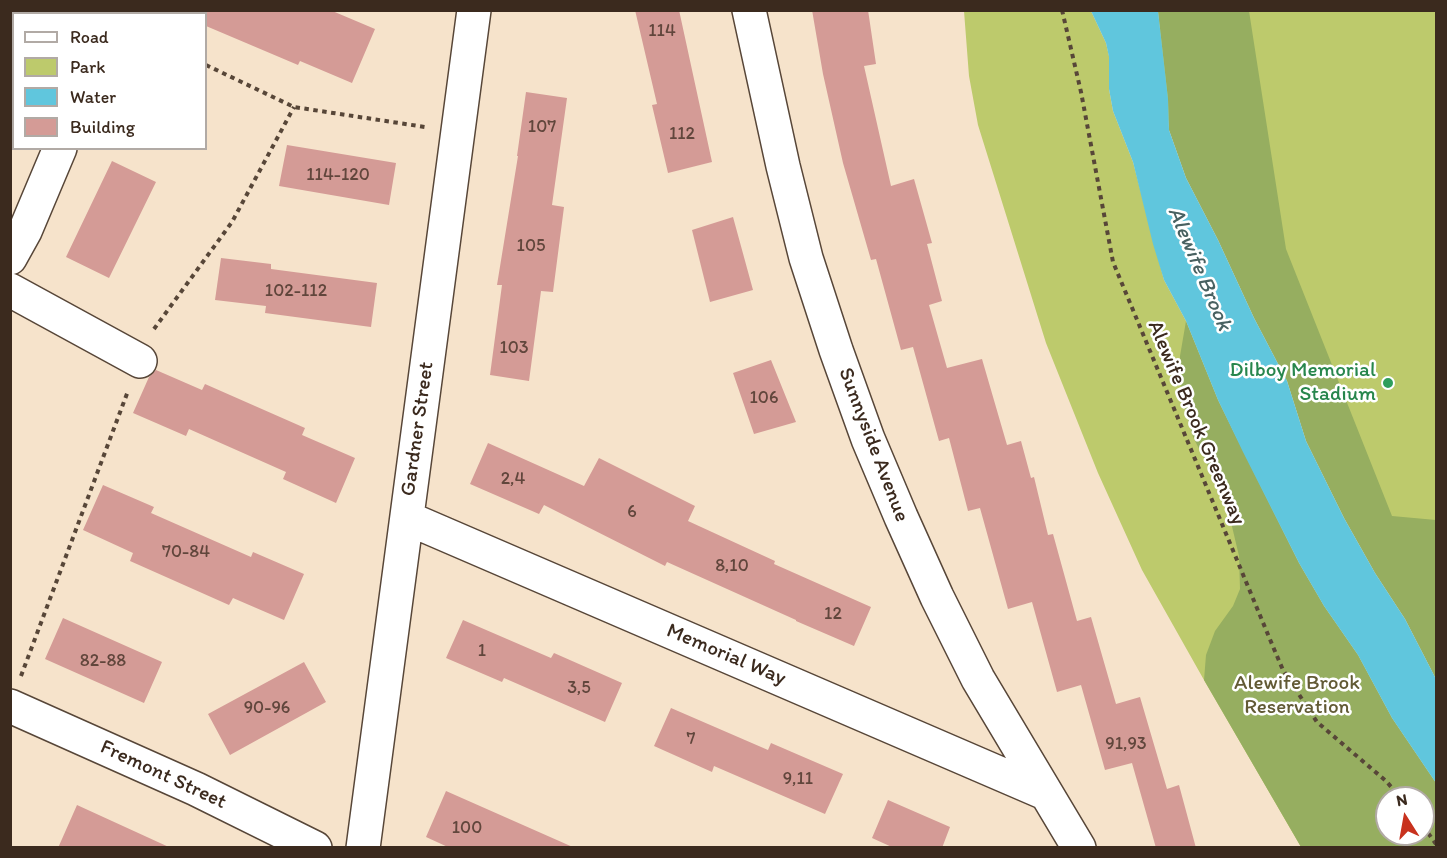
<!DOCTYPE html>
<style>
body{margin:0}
#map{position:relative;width:1447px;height:858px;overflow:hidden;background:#f6e3cb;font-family:Itim,sans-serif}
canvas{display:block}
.frame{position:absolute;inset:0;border:12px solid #3b2a1e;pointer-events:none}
.legend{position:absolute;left:12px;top:12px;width:195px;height:138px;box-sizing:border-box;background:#fff;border:2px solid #b1aaa5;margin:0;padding:8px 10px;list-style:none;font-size:18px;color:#3b2a1e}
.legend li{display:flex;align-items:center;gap:12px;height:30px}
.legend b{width:30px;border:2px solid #b1aaa5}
.north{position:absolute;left:1375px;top:786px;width:60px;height:60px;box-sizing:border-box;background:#fff;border:2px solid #b1aaa5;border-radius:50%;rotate:349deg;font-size:16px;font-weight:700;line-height:24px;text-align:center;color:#3b2a1e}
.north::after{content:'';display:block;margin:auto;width:21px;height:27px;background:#c8321e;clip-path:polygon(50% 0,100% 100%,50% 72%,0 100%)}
</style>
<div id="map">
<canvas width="1447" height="858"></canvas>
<div class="frame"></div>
<ul class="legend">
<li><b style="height:8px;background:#fff"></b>Road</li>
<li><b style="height:16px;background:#bdca6c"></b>Park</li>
<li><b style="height:16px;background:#60c6dd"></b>Water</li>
<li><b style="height:16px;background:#d49b96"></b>Building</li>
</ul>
<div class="north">N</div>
</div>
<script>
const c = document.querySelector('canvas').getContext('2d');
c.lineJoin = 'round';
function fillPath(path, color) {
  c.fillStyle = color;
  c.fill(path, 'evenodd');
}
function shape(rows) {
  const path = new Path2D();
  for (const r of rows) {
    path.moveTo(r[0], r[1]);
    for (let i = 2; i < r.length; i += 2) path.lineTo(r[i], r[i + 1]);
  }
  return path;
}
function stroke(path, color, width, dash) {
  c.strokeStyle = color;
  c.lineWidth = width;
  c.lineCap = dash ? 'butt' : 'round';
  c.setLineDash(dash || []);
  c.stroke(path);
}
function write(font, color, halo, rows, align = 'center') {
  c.font = font + ' Itim,sans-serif';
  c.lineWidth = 5;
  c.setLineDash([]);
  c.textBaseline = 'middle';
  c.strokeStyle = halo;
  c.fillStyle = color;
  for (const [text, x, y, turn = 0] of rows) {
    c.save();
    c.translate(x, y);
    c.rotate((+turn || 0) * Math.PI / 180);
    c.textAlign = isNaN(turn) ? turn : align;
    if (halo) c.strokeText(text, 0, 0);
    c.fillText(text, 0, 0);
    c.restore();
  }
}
fillPath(shape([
 [964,11,1091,11,1106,43,1109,56,1109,89,1113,111,1133,162,1164,280,1186,321,1218,400,1243,452,1299,563,1324,606,1358,655,1392,718,1436,783,1436,847,1301,847,1204,680,1142,570,1098,473,1046,343,978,125,969,76],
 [1387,798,1423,798,1423,834,1387,834],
 [1158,11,1436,11,1436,679,1169,130]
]), '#bdca6c');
fillPath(shape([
 [1158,11,1249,11,1286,249,1392,516,1436,520,1436,679,1405,619,1375,573,1344,518,1306,441,1287,381,1254,318,1218,240,1186,178,1169,130,1168,99],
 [1186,321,1218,400,1299,563,1324,606,1358,655,1392,718,1436,783,1436,847,1301,847,1204,680,1206,655,1215,631,1233,606,1240,589,1239,556,1230,518,1214,478,1193,437,1181,395,1180,356],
 [1387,798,1423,798,1423,834,1387,834]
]), '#96ae60');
fillPath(shape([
 [1091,11,1158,11,1168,99,1169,130,1186,178,1218,240,1254,318,1287,381,1306,441,1344,518,1375,573,1405,619,1436,679,1436,783,1392,718,1358,655,1324,606,1299,563,1243,452,1218,400,1186,321,1164,280,1153,244,1133,162,1113,111,1109,89,1109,57,1106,43]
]), '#60c6dd');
fillPath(shape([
 [330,10,375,29,352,83,300,61,298,65,206,26,206,14,177,14,170,11],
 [635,10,679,10,712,162,668,173,652,105,657,104],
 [812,10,868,10,876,64,864,66,891,186,914,179,932,243,927,244,942,301,929,305,947,368,982,359,1007,445,1021,441,1031,478,1034,477,1048,535,1053,534,1077,621,1091,617,1116,704,1140,697,1167,789,1179,785,1196,848,1156,848,1132,763,1105,770,1081,685,1057,692,1032,602,1008,609,980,508,968,511,949,438,939,441,913,347,901,350,876,259,871,260,843,163,823,74],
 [526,92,567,98,552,205,564,207,553,292,541,291,529,381,490,375,502,285,497,285,518,156,517,156],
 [287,145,396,163,389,205,279,186],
 [112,161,156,182,109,278,66,257],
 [733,217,753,290,710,302,692,230],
 [221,258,271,264,271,269,377,283,371,327,265,313,266,306,215,300],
 [771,360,796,422,754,434,733,373],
 [156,370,202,390,205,384,305,428,302,435,355,458,336,503,283,479,286,472,189,429,186,436,133,413,149,377],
 [488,443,584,486,599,458,695,506,688,521,775,561,774,564,871,607,854,646,796,621,796,620,667,562,665,566,544,505,539,514,470,484],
 [103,485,154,507,151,513,251,557,253,552,304,574,284,620,233,598,229,605,130,561,133,553,83,530],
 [63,618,162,662,144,703,45,659],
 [463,620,551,658,554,653,622,683,605,722,504,678,502,682,446,658],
 [304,662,326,702,230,755,208,714],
 [671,708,768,750,771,743,843,774,825,814,714,766,712,772,654,746],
 [446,791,575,848,450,848,426,837],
 [888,800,950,827,942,848,894,848,872,838],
 [77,805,171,848,58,848]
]), '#d49b96');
const minor = shape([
 [26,10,33,14],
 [749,10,783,166,806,258,836,350,868,439,901,517,937,597,978,679,1079,848],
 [10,258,25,231,60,148],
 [10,290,140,361],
 [407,518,1045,793],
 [10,706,196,789,315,848],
 [363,848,474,10]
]);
stroke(minor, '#574638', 36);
stroke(shape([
 [91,10,97,14],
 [1062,10,1081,92,1113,262,1274,649,1283,670,1317,722,1386,781,1401,798],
 [206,65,294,107,425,127],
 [154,329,232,222,294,107],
 [21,676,128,391],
 [1423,826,1436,844]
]), '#574638', 4, [4.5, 4.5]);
stroke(minor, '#fff', 33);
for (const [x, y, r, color] of [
 [1388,383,6,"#2e9e5b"]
]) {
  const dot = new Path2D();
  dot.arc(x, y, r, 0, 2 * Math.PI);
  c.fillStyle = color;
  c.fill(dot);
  stroke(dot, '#fff', 2);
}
write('18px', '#61463c', null, [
 ["114",662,31],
 ["107",542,127],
 ["112",682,134],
 ["114-120",338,175],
 ["105",531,246],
 ["102-112",296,291],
 ["103",514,348],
 ["106",764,398],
 ["2,4",513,479],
 ["6",632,512],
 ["70-84",186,552],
 ["8,10",732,566],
 ["12",833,614],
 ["1",482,651],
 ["82-88",103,661],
 ["3,5",579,688],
 ["90-96",267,708],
 ["7",691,739],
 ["91,93",1126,744],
 ["9,11",798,779],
 ["100",467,828]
]);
write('21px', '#27864d', '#fff', [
 ["Dilboy Memorial",1376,371],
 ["Stadium",1376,395]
], 'right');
write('21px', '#3b2a1e', '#fff', [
 ["Alewife Brook Greenway",1196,423,67],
 ["Gardner Street",418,429,-82],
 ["Sunnyside Avenue",873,445,69],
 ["Memorial Way",726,655,23],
 ["Fremont Street",163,775,25]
]);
write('21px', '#625a35', '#fff', [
 ["Alewife Brook",1297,684],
 ["Reservation",1297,708]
]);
write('italic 22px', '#486161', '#fff', [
 ["Alewife Brook",1199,269,67]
]);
</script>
